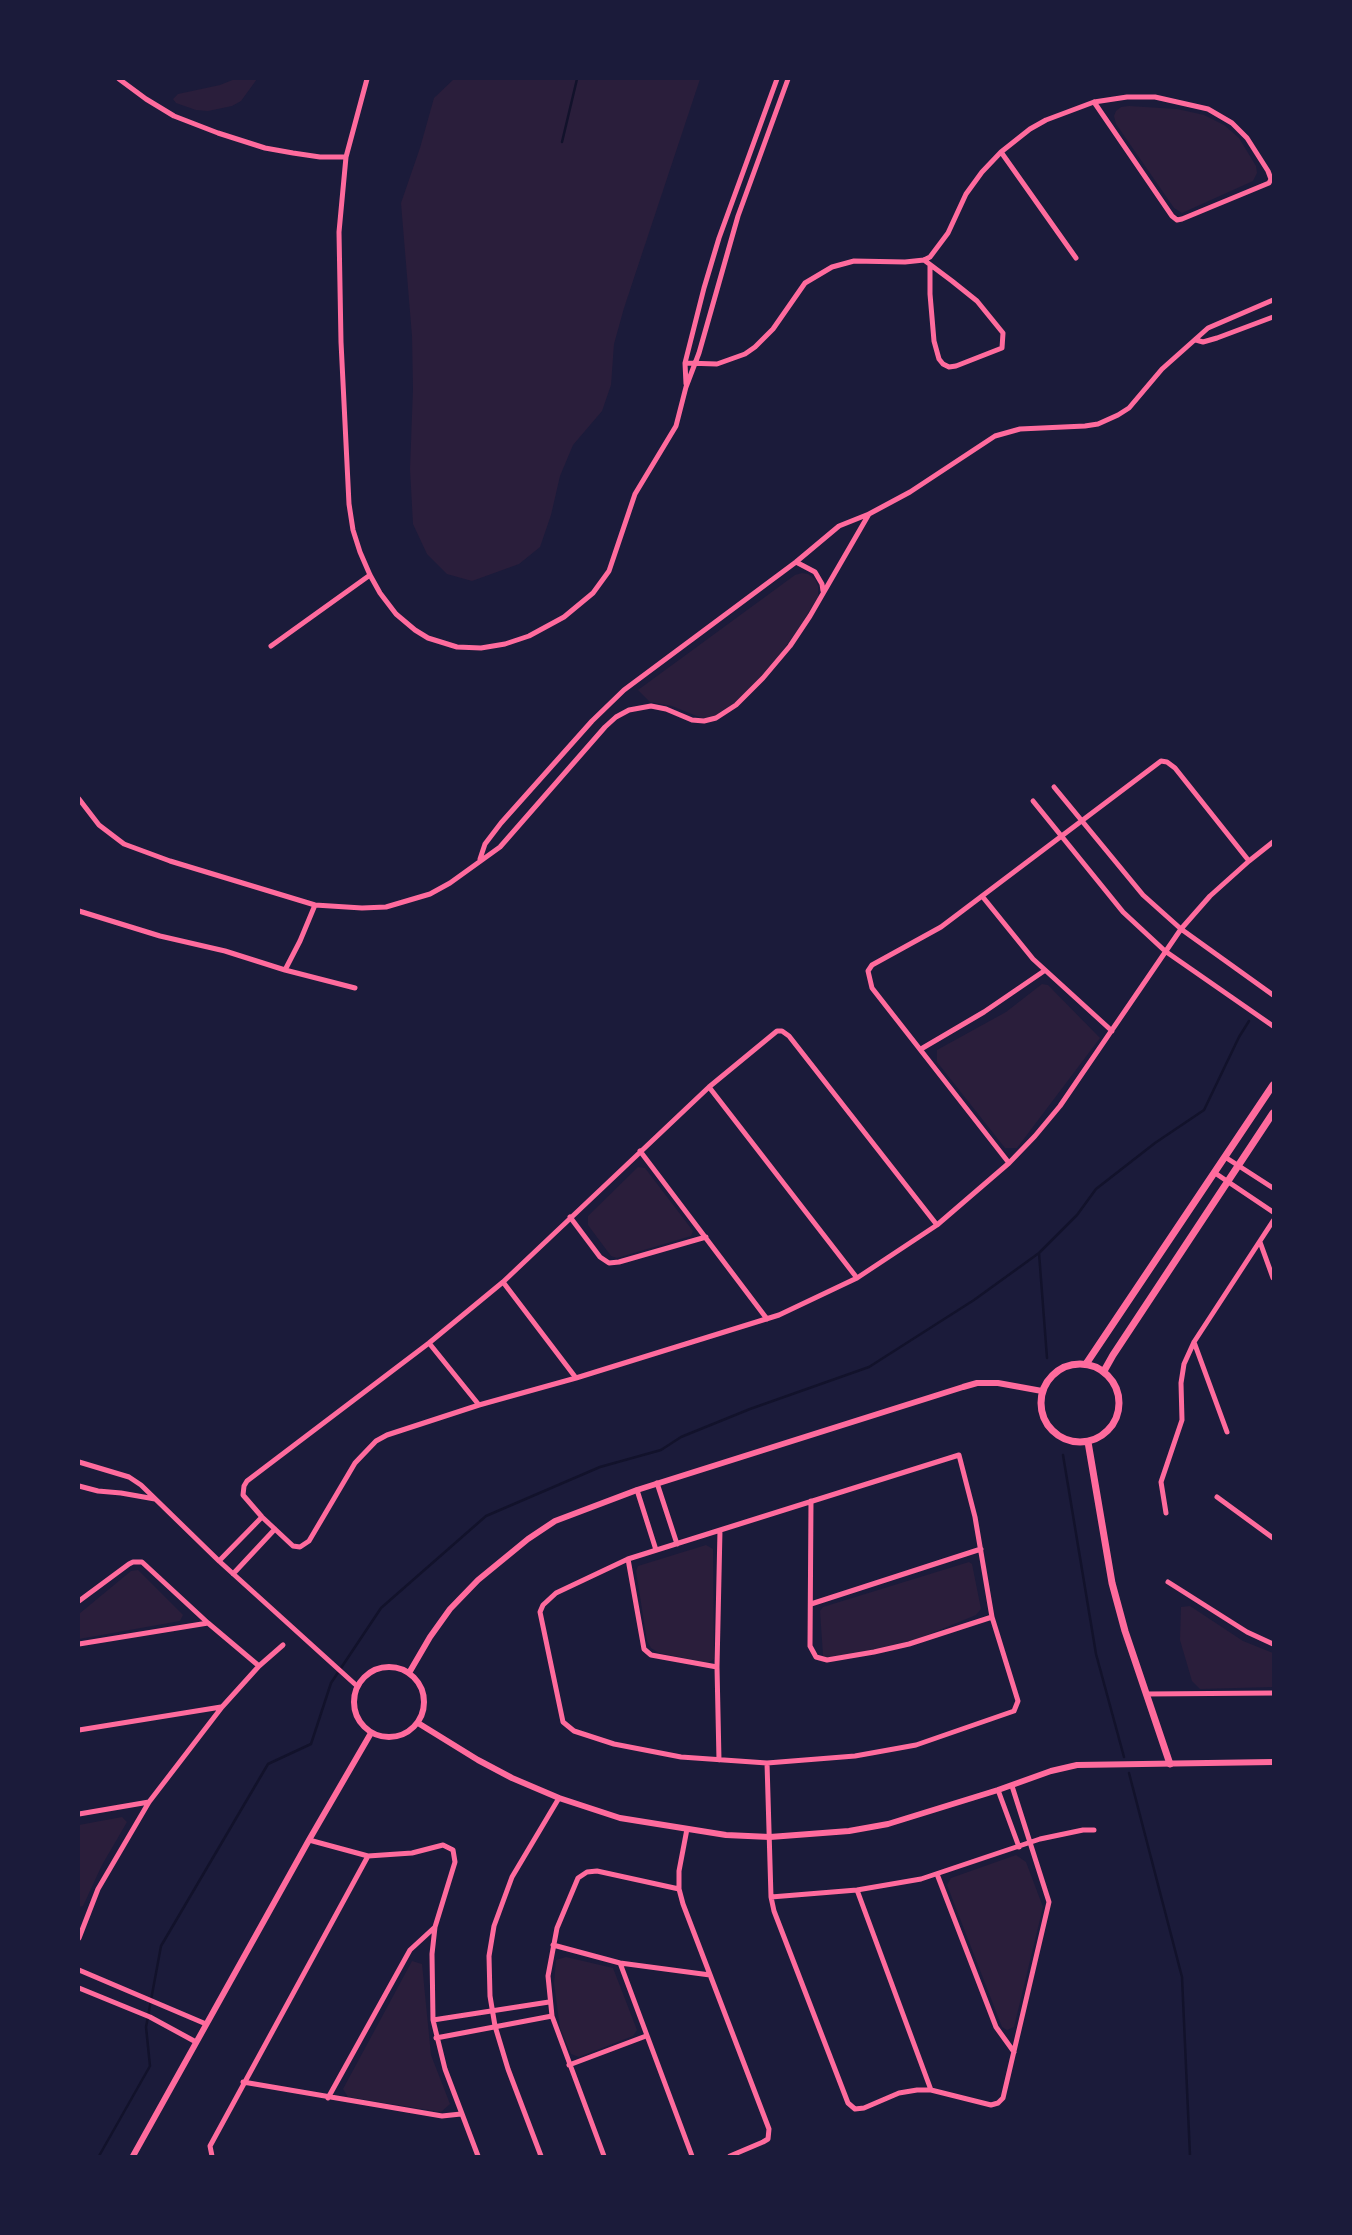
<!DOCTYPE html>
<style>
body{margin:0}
#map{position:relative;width:1352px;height:2235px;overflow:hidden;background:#1b1b3a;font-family:Roboto,sans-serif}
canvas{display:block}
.frame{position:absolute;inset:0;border:80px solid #1b1b3a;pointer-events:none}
</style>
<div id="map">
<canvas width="1352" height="2235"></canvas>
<div class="frame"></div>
</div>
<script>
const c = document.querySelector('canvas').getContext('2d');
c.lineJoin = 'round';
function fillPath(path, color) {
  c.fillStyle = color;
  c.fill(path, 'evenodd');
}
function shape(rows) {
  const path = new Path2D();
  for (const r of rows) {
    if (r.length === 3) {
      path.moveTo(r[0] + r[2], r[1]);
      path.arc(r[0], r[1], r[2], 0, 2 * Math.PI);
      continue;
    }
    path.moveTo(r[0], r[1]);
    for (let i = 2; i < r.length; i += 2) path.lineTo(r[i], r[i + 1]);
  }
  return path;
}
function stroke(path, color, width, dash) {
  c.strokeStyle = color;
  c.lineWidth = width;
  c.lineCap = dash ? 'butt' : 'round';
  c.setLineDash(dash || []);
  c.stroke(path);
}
fillPath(shape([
 [235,79,257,79,241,101,232,106,208,111,196,110,176,103,173,99,178,94,220,85],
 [454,79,700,79,624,308,614,344,611,385,602,411,573,445,560,476,551,515,540,547,519,564,472,581,447,574,427,554,413,524,410,469,413,389,412,336,401,203,420,148,434,98],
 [1129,106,1177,109,1204,115,1224,125,1239,138,1256,166,1257,173,1253,181,1182,213,1174,208,1116,124,1114,116,1116,111,1121,107],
 [802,573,808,574,815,579,818,586,818,597,797,631,778,657,752,687,732,706,718,716,704,719,672,706,650,702,638,690,795,575],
 [1042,984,1048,985,1100,1038,1017,1148,1005,1148,937,1062,937,1050,1006,1012],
 [638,1167,645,1168,693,1231,691,1236,617,1258,611,1256,588,1225,588,1216],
 [706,1545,713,1549,714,1659,708,1663,659,1653,651,1648,647,1641,636,1571,638,1566],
 [969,1562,972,1564,981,1609,976,1615,920,1638,880,1650,825,1658,823,1655,820,1611,823,1607],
 [138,1570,183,1615,180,1621,79,1639,79,1614,131,1571],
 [1190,1606,1243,1641,1273,1653,1273,1687,1200,1689,1192,1681,1180,1640,1181,1607],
 [122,1817,127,1822,102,1865,83,1906,79,1907,79,1825],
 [1016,1855,1026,1862,1043,1907,1014,2027,1007,2030,1002,2027,947,1885,951,1878],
 [566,1957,613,1968,637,2030,633,2036,579,2057,571,2054,560,2028,554,1983,556,1960],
 [412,1961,422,1964,431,2055,450,2104,441,2112,348,2097,343,2089]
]), '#2a1e3b');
stroke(shape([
 [562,142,577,79],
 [1039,1253,1047,1358],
 [1063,1455,1096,1654,1124,1757],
 [1129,1773,1182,1977,1190,2156],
 [99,2156,150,2066,146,2027,161,1946,268,1764,311,1744,331,1683,381,1608,486,1516,600,1467,661,1450,681,1437,750,1409,869,1367,974,1300,1039,1253,1077,1215,1096,1189,1155,1143,1204,1110,1239,1037,1249,1021]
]), '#12122b', 2.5);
stroke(shape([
 [119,79,146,99,174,116,218,133,265,148,293,153,320,157,346,157],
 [367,79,346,157,339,232,341,342,349,504,353,530,360,552,370,575,380,593,396,614,415,630,428,638,457,647,481,648,505,644,529,636,564,617,593,593,609,571,635,494,676,426,686,387,699,353,738,216,788,79],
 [1001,152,1076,258],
 [924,260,952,281,977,301,1003,333,1002,348,956,366,949,367,943,364,939,359,934,341,930,294,930,265],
 [1196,340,1203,342,1217,338,1273,317],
 [685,363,717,364,745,354,755,347,773,329,805,283,832,267,854,261,905,262,924,260,930,257,948,233,966,194,982,172,1001,152,1030,129,1046,120,1094,102,1127,97,1155,97,1208,109,1232,123,1247,138,1268,171,1271,179,1269,183,1182,219,1177,220,1172,216,1094,102],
 [686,384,685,363,704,288,719,238,777,79],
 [796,562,815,572,822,584,823,591],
 [271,646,370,575],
 [1054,787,1143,895,1181,929,1273,995],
 [79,799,99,825,124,844,170,861,315,905,362,908,386,907,430,894,450,883,500,847,605,727,616,717,629,710,651,706,666,709,692,720,704,721,716,718,736,705,763,678,790,646,810,616,869,514],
 [1033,801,1123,912,1165,951,1273,1026],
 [480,859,485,844,501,823,592,721,624,690,796,562,839,526,869,514,910,492,995,436,1020,429,1085,426,1098,424,1118,415,1129,408,1162,369,1208,328,1273,300],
 [982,896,1033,959,1112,1031],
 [79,911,160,936,225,951,285,970,355,988],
 [285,970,300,941,315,905],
 [921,1049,984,1012,1044,971],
 [709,1087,857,1278],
 [640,1151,767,1319],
 [1225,1157,1273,1188],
 [1009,1163,872,988,868,971,872,965,941,927,1161,761,1167,762,1175,768,1249,861],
 [1215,1173,1273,1212],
 [570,1217,600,1257,609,1263,619,1262,706,1237],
 [937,1225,789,1036,782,1031,777,1031,709,1087,503,1282,429,1343,247,1481,244,1486,243,1495,262,1517,293,1546,300,1547,309,1541,355,1463,376,1441,387,1435,479,1405,576,1378,779,1315,857,1278,937,1225,1009,1163,1035,1136,1060,1106,1181,929,1210,896,1249,861,1273,842],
 [1260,1242,1273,1278],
 [503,1282,576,1378],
 [1194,1342,1227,1432],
 [429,1343,479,1405],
 [959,1455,975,1517,992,1617,1018,1701,1014,1711,916,1745,855,1756,767,1763,681,1757,614,1744,574,1731,563,1722,540,1612,543,1605,556,1593,628,1559,959,1455],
 [79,1462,129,1477,141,1485,219,1561,357,1686],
 [657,1483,677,1544],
 [79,1486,98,1491,121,1493,155,1499],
 [637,1490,656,1550],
 [1217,1497,1273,1538],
 [811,1501,810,1646,816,1657,827,1660,874,1652,909,1644,992,1617],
 [1166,1513,1161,1482,1182,1420,1181,1383,1184,1364,1194,1342,1273,1221],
 [628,1559,644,1649,651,1655,717,1667],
 [219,1561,262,1517],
 [233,1574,275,1529],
 [1168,1582,1247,1632,1273,1644],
 [79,1601,129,1564,133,1562,142,1562,208,1623,259,1666],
 [811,1604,981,1549],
 [79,1644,208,1623],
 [1147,1694,1273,1693],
 [79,1730,221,1707],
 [719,1760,717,1667,720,1530],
 [767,1763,771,1897,774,1911,848,2103,855,2109,864,2108,899,2093,917,2090,931,2090,991,2105,998,2103,1003,2098,1049,1902,1012,1786],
 [998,1790,1019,1847],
 [79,1814,149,1802],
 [687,1829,679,1871,679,1889,683,1904,769,2129,768,2139,763,2142,730,2156],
 [309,1840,368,1856,412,1853,443,1845,453,1850,455,1862,435,1927,432,1954,433,2020,445,2069,478,2156],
 [937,1874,996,2027,1014,2052],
 [857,1890,931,2090],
 [771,1897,857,1890,921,1879,1040,1839,1083,1830,1094,1830],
 [79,1938,98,1889,149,1802,222,1707,259,1666,283,1645],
 [553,1945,620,1963,710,1975],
 [620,1963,692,2156],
 [79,1970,206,2024],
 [79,1988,150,2017,196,2042],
 [433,2020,549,2002],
 [436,2038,552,2016],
 [569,2065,646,2036],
 [243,2082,442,2116,461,2114],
 [328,2098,410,1950,435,1927],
 [212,2156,210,2146,368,1856],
 [541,2156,508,2069,495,2026,490,1996,489,1956,494,1926,512,1877,559,1798],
 [604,2156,552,2016,548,1976,557,1928,578,1878,587,1872,597,1871,679,1889]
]), '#ff6b9d', 5);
stroke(shape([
 [389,1702,35],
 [409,1673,430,1637,450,1609,478,1580,528,1539,555,1521,637,1490,963,1387,977,1383,998,1383,1042,1391],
 [418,1723,478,1760,512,1778,559,1798,620,1818,726,1835,770,1837,849,1831,888,1824,998,1790,1051,1771,1077,1765,1273,1762],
 [133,2156,309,1840,371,1733]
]), '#ff6b9d', 6);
stroke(shape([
 [1080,1403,39],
 [1086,1364,1273,1085],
 [1104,1371,1113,1355,1273,1113],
 [1088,1442,1112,1583,1125,1631,1170,1764]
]), '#ff6b9d', 7);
</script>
